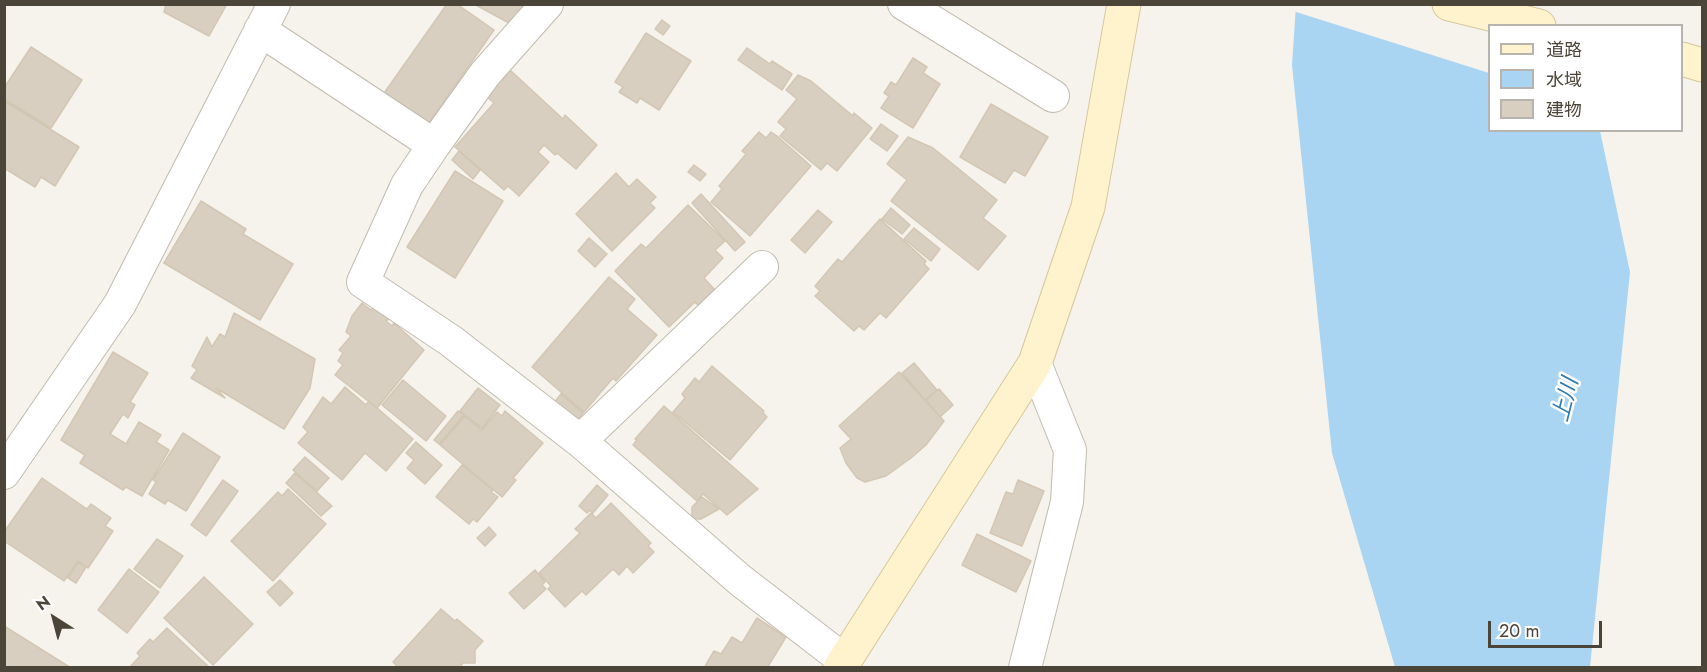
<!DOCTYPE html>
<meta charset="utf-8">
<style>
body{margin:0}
#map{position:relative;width:1707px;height:672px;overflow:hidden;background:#f6f3ec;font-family:Jost,"Noto Sans JP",sans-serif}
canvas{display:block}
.frame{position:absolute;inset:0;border:6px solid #4b4439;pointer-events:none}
.legend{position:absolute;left:1488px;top:24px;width:195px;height:108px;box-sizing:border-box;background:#fff;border:2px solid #b7b4b0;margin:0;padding:8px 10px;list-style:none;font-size:18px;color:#4b4439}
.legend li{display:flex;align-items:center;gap:12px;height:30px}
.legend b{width:30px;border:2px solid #b7b4b0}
.north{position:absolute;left:24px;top:588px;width:60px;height:60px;-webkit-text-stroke:4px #fff;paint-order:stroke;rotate:324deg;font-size:16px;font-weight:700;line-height:24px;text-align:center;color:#4b4439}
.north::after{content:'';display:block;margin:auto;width:21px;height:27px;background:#4b4439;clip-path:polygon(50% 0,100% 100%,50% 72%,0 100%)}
.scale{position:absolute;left:1488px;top:621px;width:114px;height:27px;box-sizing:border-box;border:3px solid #4b4439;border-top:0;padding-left:8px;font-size:18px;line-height:21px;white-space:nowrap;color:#4b4439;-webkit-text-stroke:4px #fff;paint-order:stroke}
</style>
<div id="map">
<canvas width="1707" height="672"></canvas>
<div class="frame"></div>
<ul class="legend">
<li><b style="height:8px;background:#fff3cd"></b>道路</li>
<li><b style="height:16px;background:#a9d4f2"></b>水域</li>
<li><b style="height:16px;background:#d8cfc1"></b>建物</li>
</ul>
<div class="north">N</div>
<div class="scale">20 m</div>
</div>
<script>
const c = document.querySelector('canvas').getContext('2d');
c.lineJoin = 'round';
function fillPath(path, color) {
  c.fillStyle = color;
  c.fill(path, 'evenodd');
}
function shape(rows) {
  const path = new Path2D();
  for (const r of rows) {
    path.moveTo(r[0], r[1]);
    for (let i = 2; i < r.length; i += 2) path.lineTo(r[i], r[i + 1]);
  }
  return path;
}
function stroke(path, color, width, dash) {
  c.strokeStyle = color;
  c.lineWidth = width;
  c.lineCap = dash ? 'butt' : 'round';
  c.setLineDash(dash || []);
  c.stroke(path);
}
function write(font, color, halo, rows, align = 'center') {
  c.font = font + ' Jost,"Noto Sans JP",sans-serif';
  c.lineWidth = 5;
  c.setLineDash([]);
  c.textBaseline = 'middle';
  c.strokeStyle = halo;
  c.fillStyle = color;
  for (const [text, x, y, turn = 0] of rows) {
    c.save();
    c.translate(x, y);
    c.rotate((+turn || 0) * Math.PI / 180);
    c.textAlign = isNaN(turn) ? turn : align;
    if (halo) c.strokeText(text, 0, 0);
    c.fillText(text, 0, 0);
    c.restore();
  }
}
fillPath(shape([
 [1296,5,1490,26,1490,130,1600,131,1630,272,1590,667,1395,667,1332,453,1292,65]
]), '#a9d4f2');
fillPath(shape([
 [1293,4,1576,4,1581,26,1490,26,1489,73,1293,11]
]), '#f6f3ec');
const building = shape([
 [166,4,227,4,209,36,164,12,166,4],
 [447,4,457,4,494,30,426,127,382,96,447,4],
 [474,4,525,4,509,23,474,4],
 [662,20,670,26,663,35,655,29,662,20],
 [646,33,691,61,659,110,640,98,637,103,619,92,623,87,615,82,646,33],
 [31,47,82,80,51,128,4,99,4,88,31,47],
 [747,48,770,64,772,61,792,74,782,90,738,60,747,48],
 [913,58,927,67,923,73,940,84,913,128,881,108,889,96,884,93,891,82,896,85,913,58],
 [510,70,563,119,565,115,597,145,576,169,557,153,555,155,544,145,538,152,549,162,519,196,508,186,504,190,455,147,494,103,486,96,510,70],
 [798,75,811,81,853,116,854,113,872,128,837,171,827,163,821,170,780,136,786,129,778,122,797,99,786,90,798,75],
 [6,102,79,147,55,186,41,177,35,187,4,168,6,102],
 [991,104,1048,137,1025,176,1014,170,1005,183,960,157,991,104],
 [881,124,898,136,887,151,870,139,881,124],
 [759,132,766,138,771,132,777,136,811,166,750,236,711,202,722,189,719,186,746,154,742,151,759,132],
 [908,137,933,148,997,200,983,218,1006,236,978,270,891,201,907,180,887,164,908,137],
 [459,151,480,170,473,179,452,160,459,151],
 [694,165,706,174,700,181,688,172,694,165],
 [455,171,503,201,455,278,407,247,455,171],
 [616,173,629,187,637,179,656,197,650,203,655,208,612,251,576,214,616,173],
 [701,194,745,242,735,251,692,203,701,194],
 [201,201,246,229,243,234,293,264,260,320,164,263,201,201],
 [688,205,725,241,715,250,723,258,704,278,716,291,700,307,695,302,669,327,615,271,641,244,646,248,688,205],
 [891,208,910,225,902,234,882,219,891,208],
 [818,210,832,222,805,253,791,240,818,210],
 [880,219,926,261,924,264,929,269,886,318,880,313,864,330,859,326,854,331,815,296,820,291,815,286,838,259,842,262,880,219],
 [914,228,940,249,931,261,904,239,914,228],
 [589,238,607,254,595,267,578,251,589,238],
 [609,277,635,299,627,309,657,335,616,381,613,378,584,412,532,367,609,277],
 [362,303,371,310,374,307,389,319,386,321,392,326,394,323,424,350,377,408,335,375,343,365,338,361,343,353,339,350,351,336,346,332,352,316,362,303],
 [234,313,315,359,310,388,284,429,216,388,225,398,191,378,197,370,192,366,207,337,212,347,220,334,225,337,234,313],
 [113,352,148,373,130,402,135,405,128,418,123,414,110,434,126,444,139,422,161,435,156,442,169,450,142,496,126,487,123,490,80,463,85,455,61,440,113,352],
 [914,363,937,390,925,400,902,373,914,363],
 [712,366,764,411,763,413,767,417,730,460,673,412,685,398,682,394,695,378,699,382,712,366],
 [899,372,944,421,926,445,911,458,886,476,865,482,857,478,846,463,840,448,851,439,839,426,899,372],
 [403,380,446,416,426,441,382,405,403,380],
 [345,387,366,405,369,401,413,439,386,471,365,453,342,480,298,443,308,432,303,427,323,397,331,404,345,387],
 [478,388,500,405,482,428,460,411,478,388],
 [939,389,953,405,940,417,926,400,939,389],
 [561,394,583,413,575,423,553,404,561,394],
 [664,406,758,489,727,515,703,494,697,501,633,445,637,440,635,439,664,406],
 [458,411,464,415,439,444,434,440,458,411],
 [505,411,543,443,513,478,516,480,502,497,440,445,465,416,482,430,497,412,502,416,505,411],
 [183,433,220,457,186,511,168,500,165,504,149,494,156,482,153,480,183,433],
 [416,442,442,465,425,484,407,468,414,460,406,453,416,442],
 [305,457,329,478,317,491,293,470,305,457],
 [462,465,493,490,491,492,498,497,477,522,473,519,469,524,436,497,462,465],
 [295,473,332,506,321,516,286,483,295,473],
 [42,478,87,509,91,504,111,518,105,526,113,531,88,568,78,561,64,581,4,541,4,532,42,478],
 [223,480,238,491,206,536,191,525,223,480],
 [1018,480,1044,491,1022,546,990,533,1006,492,1013,494,1018,480],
 [597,485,608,495,593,513,590,510,587,513,579,506,597,485],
 [288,489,326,524,273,581,231,541,278,492,282,496,288,489],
 [702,497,719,509,701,519,695,519,692,517,692,507,702,497],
 [611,503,651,543,648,546,654,552,633,573,627,566,619,575,613,569,586,595,582,591,565,607,548,589,551,586,539,573,580,533,575,529,591,513,596,518,611,503],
 [489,527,496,535,485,546,477,538,489,527],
 [977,534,1031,561,1016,592,962,565,977,534],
 [157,539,183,556,160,588,134,569,157,539],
 [78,562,86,567,76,583,68,578,78,562],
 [129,569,159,592,127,633,98,610,129,569],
 [535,570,545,582,542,585,546,589,524,609,509,593,535,570],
 [204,577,253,624,213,665,164,618,204,577],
 [280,580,293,593,280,606,267,592,280,580],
 [441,609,455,621,457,619,483,641,475,650,475,663,463,663,459,668,399,668,393,662,441,609],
 [757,618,786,637,767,668,704,668,714,651,721,654,732,637,742,643,757,618],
 [4,626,71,668,4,668,4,626],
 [167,628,209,667,209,668,129,668,140,656,137,653,150,639,153,642,167,628]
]);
fillPath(building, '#d8cfc1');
stroke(building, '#d3c7b4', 1.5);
const street = shape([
 [547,4,485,74,434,145,407,185,363,282,451,341,580,441,740,580,845,661],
 [904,4,1053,96],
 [260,30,434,145],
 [580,441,762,267],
 [4,473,120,304,274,4],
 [1025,668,1067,502,1070,450,1035,363]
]);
const secondary = shape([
 [1449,4,1539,26],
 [1682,59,1702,65],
 [840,668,1035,363,1088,207,1124,4]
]);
stroke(street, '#c2bbae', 34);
stroke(secondary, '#d6c79b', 35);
stroke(street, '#fff', 32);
stroke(secondary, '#fff3cd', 33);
write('italic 22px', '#2e7ab2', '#fff', [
 ["上川",1567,400,-76]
]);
</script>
